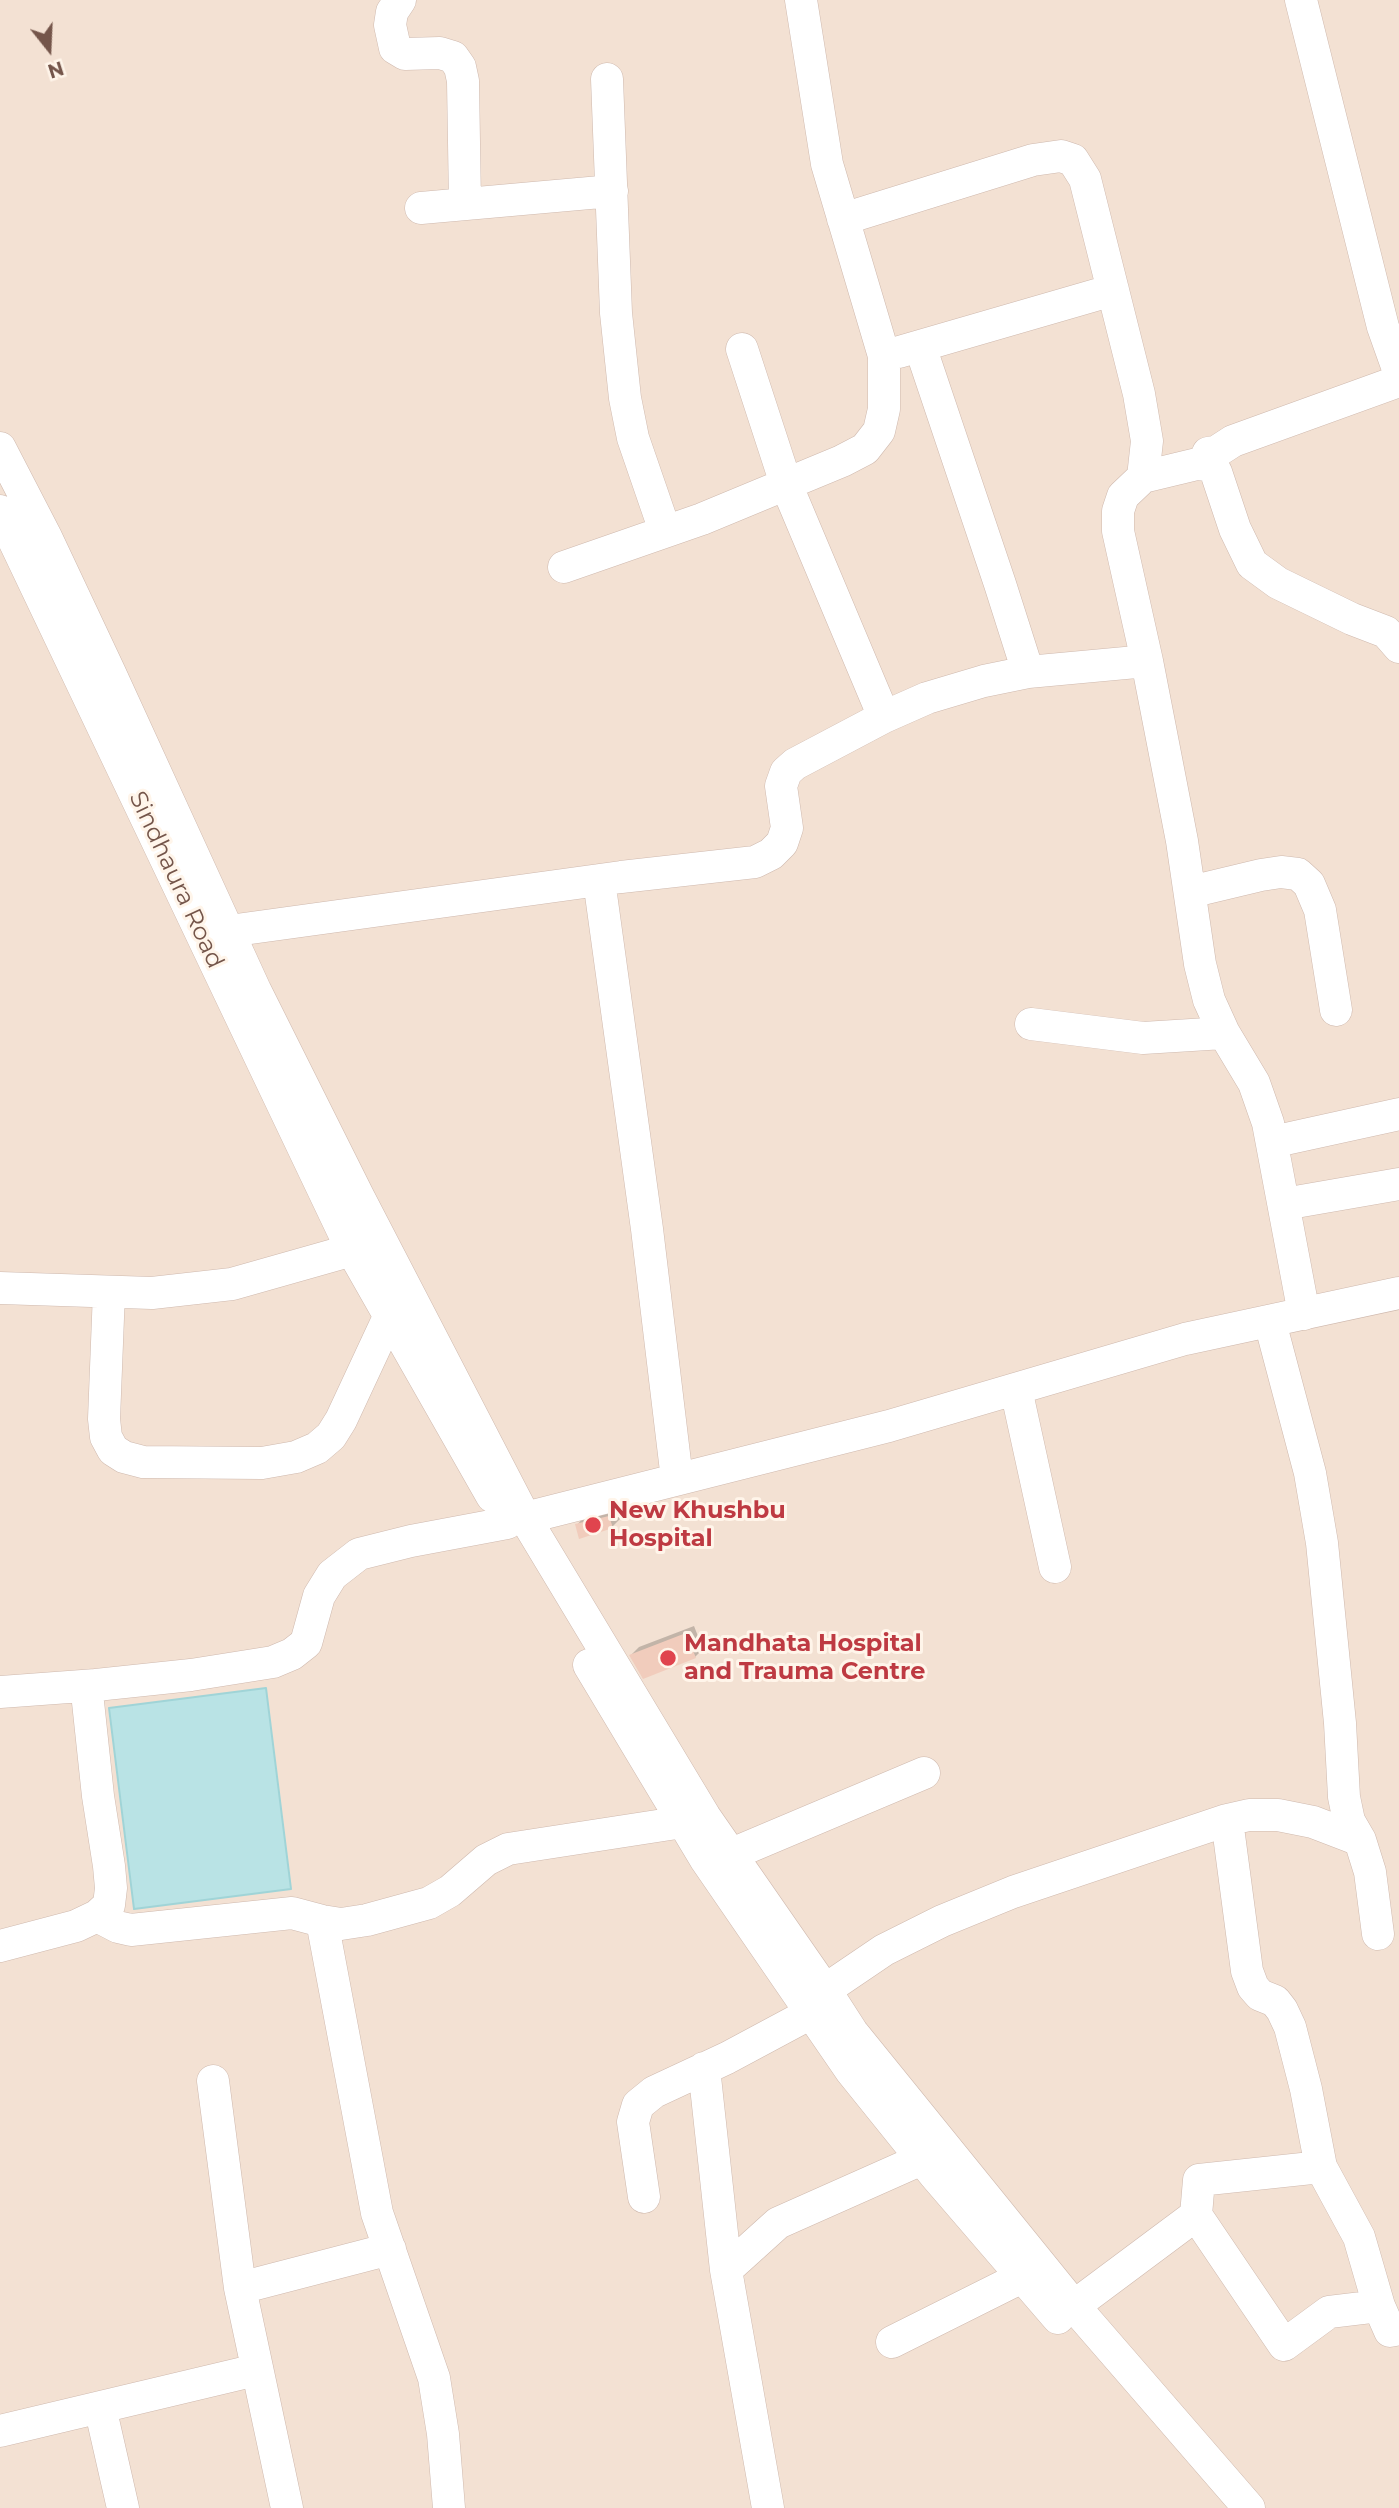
<!DOCTYPE html>
<style>
body{margin:0}
#map{position:relative;width:1399px;height:2508px;overflow:hidden;background:#fcf0e4;font-family:Montserrat,sans-serif}
canvas{display:block}
.north{position:absolute;left:14px;top:14px;width:70px;height:70px;-webkit-text-stroke:5px #fff5ea;paint-order:stroke;rotate:162deg;font-size:19px;font-weight:700;line-height:28px;text-align:center;color:#74554a}
.north::after{content:'';display:block;margin:auto;width:24px;height:32px;background:#74554a;clip-path:polygon(50% 0,100% 100%,50% 72%,0 100%)}
</style>
<div id="map">
<canvas width="1399" height="2508"></canvas>
<div class="north">N</div>
</div>
<script>
const c = document.querySelector('canvas').getContext('2d');
c.lineJoin = 'round';
function fillPath(path, color) {
  c.fillStyle = color;
  c.fill(path, 'evenodd');
}
function shape(rows) {
  const path = new Path2D();
  for (const r of rows) {
    path.moveTo(r[0], r[1]);
    for (let i = 2; i < r.length; i += 2) path.lineTo(r[i], r[i + 1]);
  }
  return path;
}
function stroke(path, color, width, dash) {
  c.strokeStyle = color;
  c.lineWidth = width;
  c.lineCap = dash ? 'butt' : 'round';
  c.setLineDash(dash || []);
  c.stroke(path);
}
function write(font, color, halo, rows, align = 'center') {
  c.font = font + ' Montserrat,sans-serif';
  c.lineWidth = 6;
  c.setLineDash([]);
  c.textBaseline = 'middle';
  c.strokeStyle = halo;
  c.fillStyle = color;
  for (const [text, x, y, turn = 0] of rows) {
    c.save();
    c.translate(x, y);
    c.rotate((+turn || 0) * Math.PI / 180);
    c.textAlign = isNaN(turn) ? turn : align;
    if (halo) c.strokeText(text, 0, 0);
    c.fillText(text, 0, 0);
    c.restore();
  }
}
fillPath(shape([
 [0,0,1399,0,1399,2508,0,2508]
]), '#f3e1d3');
const water = shape([
 [266,1688,291,1889,134,1909,109,1708,266,1688]
]);
fillPath(water, '#b9e3e5');
stroke(water, '#a0d4d7', 2);
fillPath(shape([
 [617,1509,620,1519,612,1527,577,1525,584,1517],
 [694,1626,703,1649,695,1657,631,1655,639,1647]
]), '#0003');
fillPath(shape([
 [609,1516,613,1528,579,1539,575,1524],
 [686,1633,696,1658,643,1679,629,1655]
]), '#f1ccbc');
const minor = shape([
 [400,0,392,12,390,25,395,48,405,54,440,53,453,57,460,67,463,81,465,204],
 [1301,0,1383,327,1399,372],
 [607,79,616,313,625,398,633,438,665,531],
 [421,208,612,191],
 [843,219,1033,160,1061,156,1073,160,1085,179,1139,394,1147,441,1143,477,1123,496,1118,511,1118,531,1147,661,1182,841,1200,964,1209,1000,1224,1033,1254,1083,1268,1123,1304,1314],
 [920,346,1000,584,1028,672],
 [742,349,786,484,884,717],
 [899,352,1113,290],
 [0,448,46,537,110,673,255,990,358,1196,525,1518,705,1817,825,1990,852,2032,1074,2306,1249,2508],
 [1208,453,1216,452,1233,441,1399,381],
 [1143,477,1197,464,1208,465,1216,472,1235,529,1252,564,1278,583,1352,619,1386,632,1399,647],
 [0,511,352,1250,492,1496],
 [564,567,702,519,842,461,865,449,879,431,884,409,884,356,827,164,801,0],
 [599,880,647,1229,677,1479],
 [1190,892,1261,875,1281,872,1298,874,1309,884,1320,910,1336,1010],
 [229,931,621,877,755,862,771,854,782,843,787,828,781,786,786,772,795,764,884,717,927,698,984,681,1028,672,1147,661],
 [1031,1024,1143,1038,1224,1033],
 [1272,1142,1399,1114],
 [1284,1204,1399,1184],
 [0,1288,152,1293,232,1284,352,1250],
 [109,1292,104,1419,106,1437,113,1450,124,1457,143,1462,262,1463,296,1457,317,1448,331,1436,341,1420,389,1317],
 [1270,1322,1310,1473,1322,1543,1340,1723,1344,1797,1349,1821,1360,1840,1370,1872,1378,1934],
 [1016,1389,1055,1567],
 [525,1518,889,1426,1185,1339,1399,1293],
 [589,1665,706,1860,851,2071,934,2174,1058,2318],
 [0,1692,96,1685],
 [1227,1820,1247,1971,1253,1987,1260,1995,1275,2001,1282,2010,1290,2027,1306,2089,1321,2167,1359,2237,1379,2306,1390,2331,1399,2329],
 [732,1854,924,1773],
 [97,1916,118,1927,131,1930,292,1913,322,1921,341,1924,367,1920,429,1903,450,1891,486,1860,508,1849,683,1822],
 [322,1921,377,2213,434,2378,443,2434,449,2508],
 [0,1946,76,1926,97,1916,109,1905,111,1888,109,1866,98,1796,88,1702,89,1692,96,1685,191,1675,273,1662,292,1654,306,1643,319,1596,332,1575,359,1554,411,1541,507,1523],
 [825,1990,884,1950,942,1921,1013,1892,1227,1820,1249,1815,1278,1815,1313,1822,1360,1840],
 [704,2068,726,2270,768,2508],
 [213,2081,240,2288,287,2508],
 [644,2197,633,2122,638,2105,654,2092,727,2058,811,2013],
 [1196,2215,1284,2345,1329,2312,1379,2306],
 [726,2270,778,2223,922,2159],
 [240,2288,390,2249],
 [1074,2306,1196,2215,1199,2180,1321,2167],
 [892,2342,1022,2277],
 [100,2407,123,2508],
 [0,2431,256,2370]
]);
stroke(minor, '#cfb9ae', 33);
stroke(minor, '#fff', 32);
for (const [x, y, r, color] of [
 [593,1525,9,"#e0444e"],
 [668,1658,9,"#e0444e"]
]) {
  const dot = new Path2D();
  dot.arc(x, y, r, 0, 2 * Math.PI);
  c.fillStyle = color;
  c.fill(dot);
  stroke(dot, '#fff5ea', 2.5);
}
write('24px', '#74554a', '#fff5ea', [
 ["Sindhaura Road",176,880,65]
]);
write('bold 24px', '#be3a42', '#fff5ea', [
 ["New Khushbu",609,1511],
 ["Hospital",609,1539],
 ["Mandhata Hospital",684,1644],
 ["and Trauma Centre",684,1672]
], 'left');
</script>
